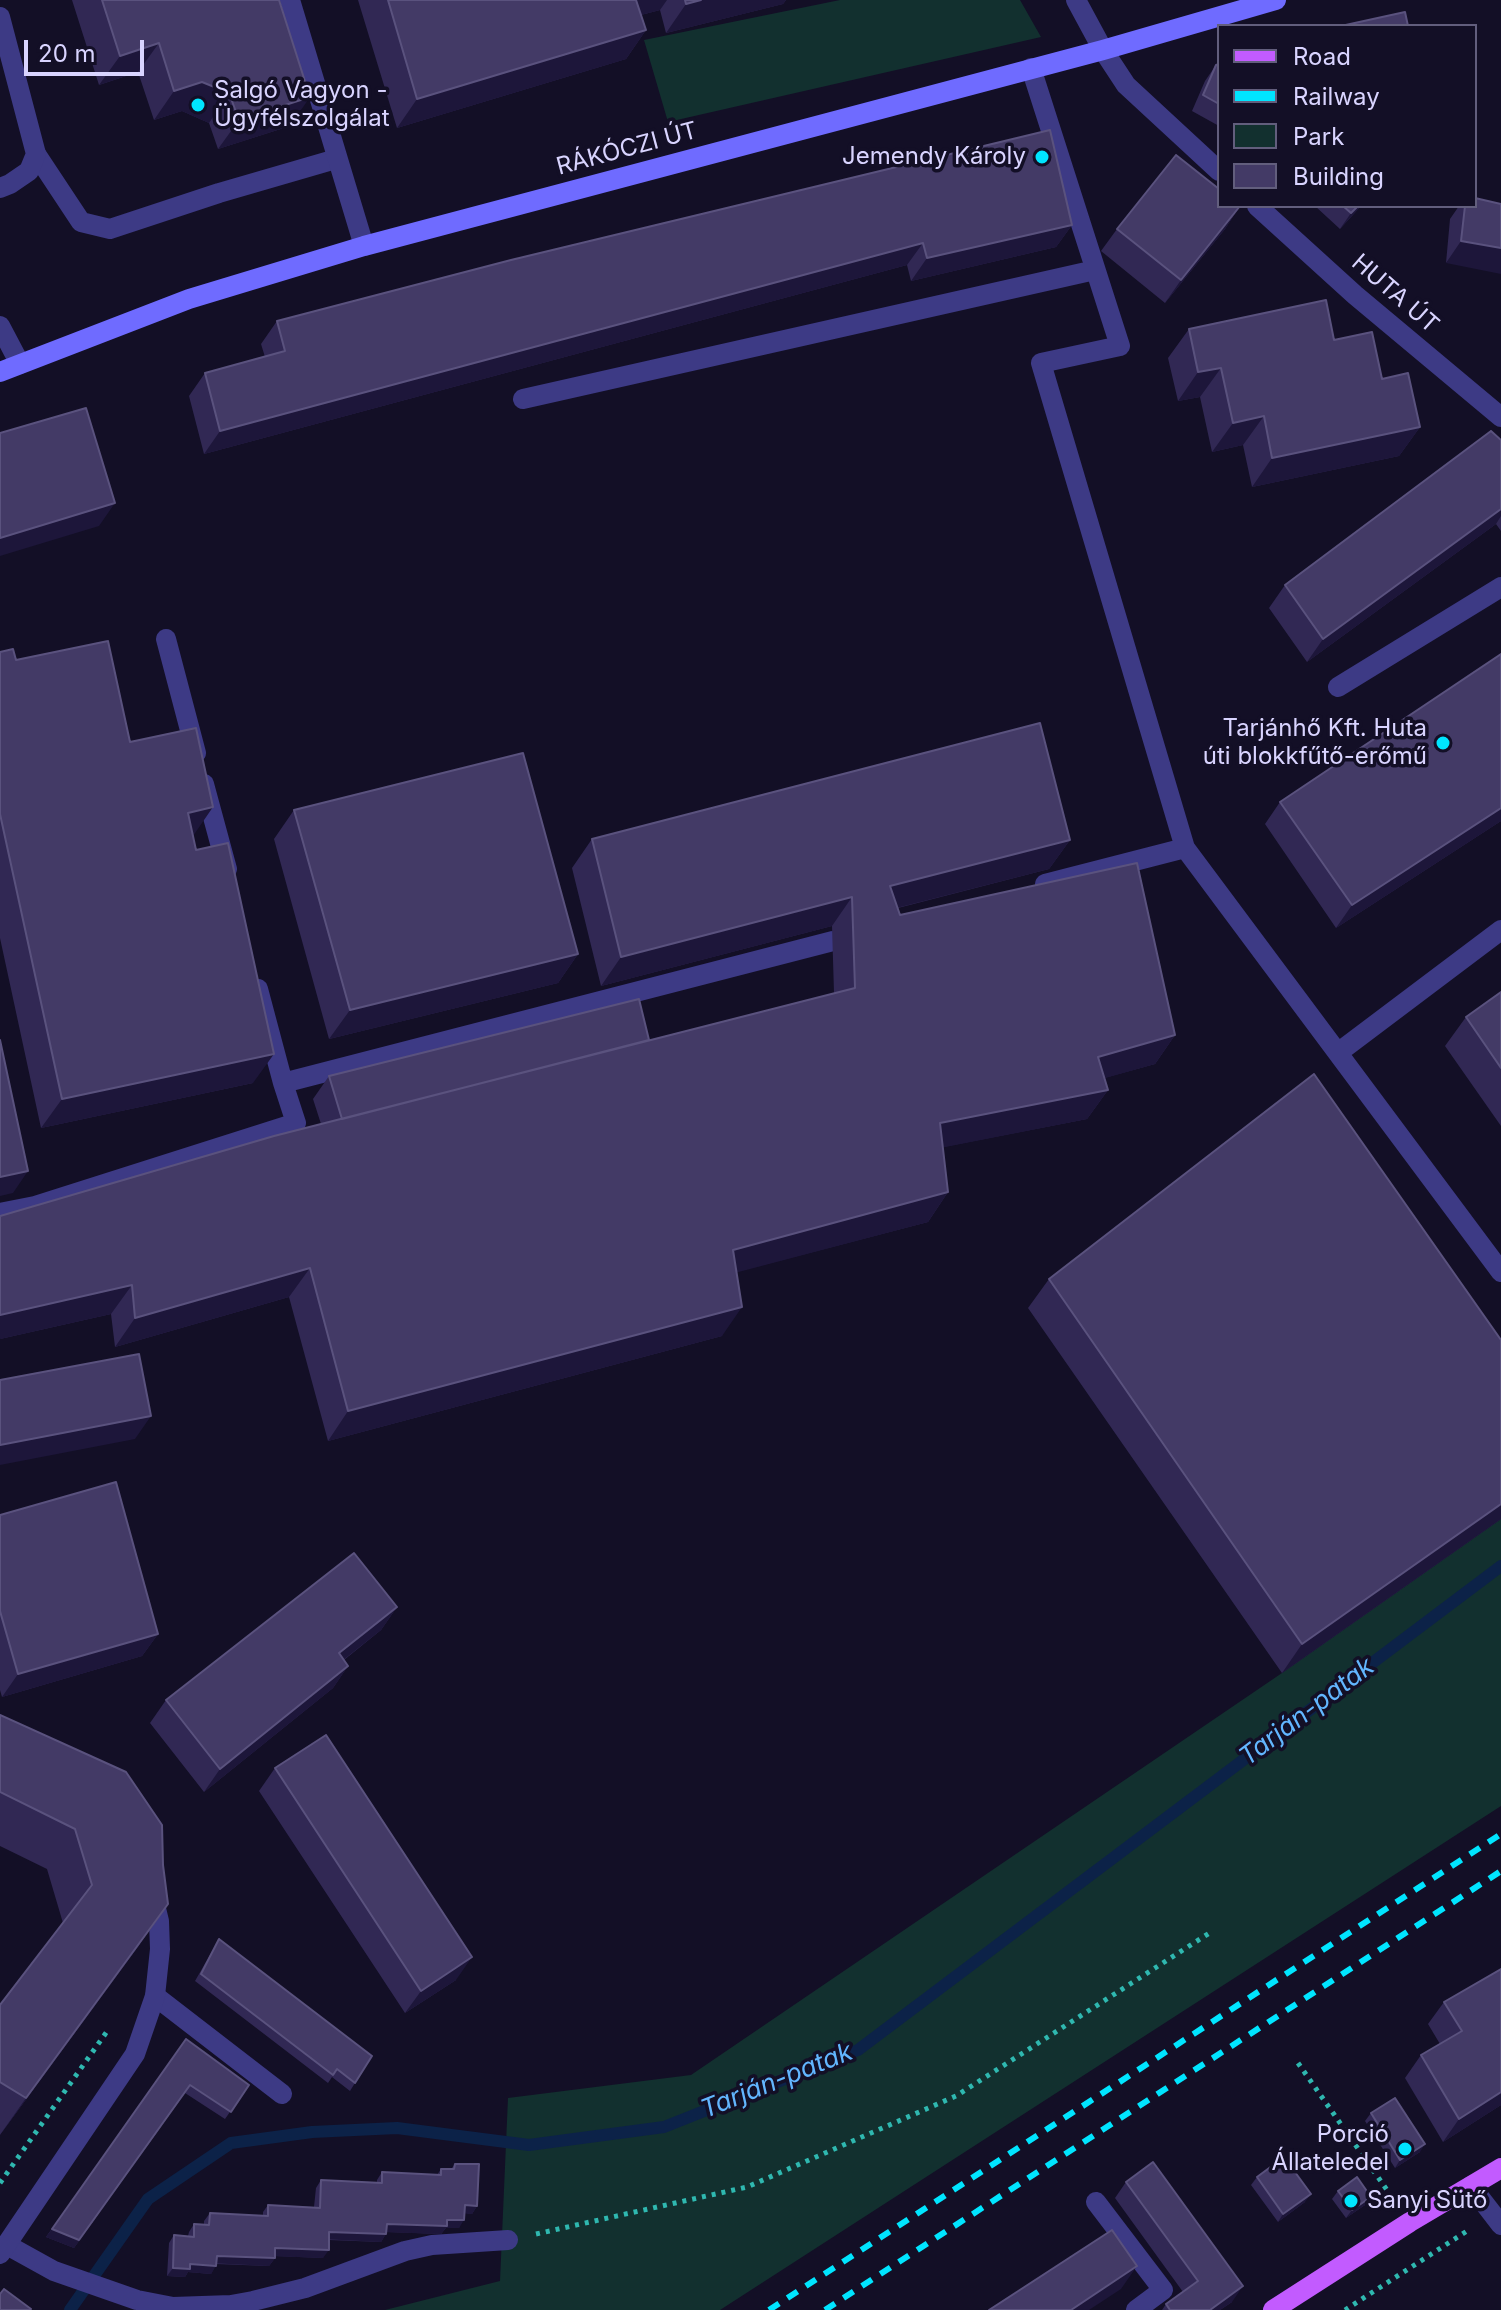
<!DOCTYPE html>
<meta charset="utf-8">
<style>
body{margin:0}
#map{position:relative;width:1501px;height:2310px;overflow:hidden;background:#130f26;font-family:Inter,sans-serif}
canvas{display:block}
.legend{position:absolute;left:1217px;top:24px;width:260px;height:184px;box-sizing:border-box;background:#130f26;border:2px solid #625e7d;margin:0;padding:10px 14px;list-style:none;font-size:24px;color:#d9d4ff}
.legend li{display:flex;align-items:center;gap:16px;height:40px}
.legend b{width:40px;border:2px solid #625e7d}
.scale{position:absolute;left:24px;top:40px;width:120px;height:36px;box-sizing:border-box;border:4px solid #d9d4ff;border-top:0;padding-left:10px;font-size:24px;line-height:28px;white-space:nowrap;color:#d9d4ff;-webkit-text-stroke:6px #130f26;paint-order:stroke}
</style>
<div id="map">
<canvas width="1501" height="2310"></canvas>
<ul class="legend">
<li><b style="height:10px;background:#c25bff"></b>Road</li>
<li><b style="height:10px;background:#00e5ff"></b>Railway</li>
<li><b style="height:22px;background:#12302f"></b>Park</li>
<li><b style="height:22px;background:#433a66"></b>Building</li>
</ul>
<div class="scale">20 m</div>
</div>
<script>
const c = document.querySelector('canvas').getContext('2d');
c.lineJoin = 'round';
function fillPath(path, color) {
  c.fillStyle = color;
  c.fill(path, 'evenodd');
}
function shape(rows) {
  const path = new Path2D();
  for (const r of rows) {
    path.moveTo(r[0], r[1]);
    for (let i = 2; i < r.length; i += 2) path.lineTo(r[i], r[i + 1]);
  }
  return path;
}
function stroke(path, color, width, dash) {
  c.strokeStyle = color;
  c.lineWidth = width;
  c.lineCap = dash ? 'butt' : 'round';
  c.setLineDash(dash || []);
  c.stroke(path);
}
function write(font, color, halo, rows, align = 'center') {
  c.font = font + ' Inter,sans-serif';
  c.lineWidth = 7;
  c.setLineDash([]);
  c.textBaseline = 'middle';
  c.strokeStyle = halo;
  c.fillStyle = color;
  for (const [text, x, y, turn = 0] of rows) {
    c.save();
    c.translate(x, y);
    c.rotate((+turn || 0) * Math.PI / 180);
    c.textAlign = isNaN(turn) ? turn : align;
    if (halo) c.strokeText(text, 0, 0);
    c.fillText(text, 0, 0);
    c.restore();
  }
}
fillPath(shape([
 [840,0,1020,0,1041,37,668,122,644,40],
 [1501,1519,1501,1806,720,2310,385,2310,500,2281,508,2098,691,2075,1282,1673]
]), '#12302f');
stroke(shape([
 [70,2310,148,2199,231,2143,312,2132,397,2128,529,2145,664,2127,858,2050,1501,1566]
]), '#0c2248', 12);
stroke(shape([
 [1298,2063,1394,2200],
 [0,2183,108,2030],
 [536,2234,747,2187,956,2096,1211,1932],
 [1345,2310,1467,2231]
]), '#2fb8b0', 5, [4, 6]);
stroke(shape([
 [1031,68,1120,346,1041,363,1185,848,1501,1272],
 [36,154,81,222,110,229,219,193,336,159],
 [523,399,1095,270],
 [166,639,196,753],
 [1338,687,1501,587],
 [204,784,227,869],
 [1045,884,1185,848],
 [258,989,283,1083,833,941],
 [1339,1052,1501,930],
 [0,1213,35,1206,296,1123,283,1083],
 [155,1996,282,2094],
 [1471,2186,1501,2225],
 [1096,2202,1163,2290,1136,2310],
 [7,2245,54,2271,137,2300,173,2307,231,2305,253,2301,305,2288,405,2251,432,2245,508,2240]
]), '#3d3a85', 20);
stroke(shape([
 [290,0,364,246],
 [0,17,36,154,29,171,10,184,0,188],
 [1103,50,1126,85,1219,171],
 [1257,206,1355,295,1501,417],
 [0,326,20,364],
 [0,2254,135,2054,155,1996,160,1949,159,1921,152,1892]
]), '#3d3a85', 20);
stroke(shape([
 [1076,0,1103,50]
]), '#3d3a85', 20);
stroke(shape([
 [0,372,189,299,364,246,1103,50,1276,0]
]), '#6f6bff', 20);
stroke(shape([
 [1273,2310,1410,2222,1501,2168]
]), '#c25bff', 20);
stroke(shape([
 [769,2310,1501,1834],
 [825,2310,1501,1871]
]), '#00e5ff', 6, [12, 10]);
fillPath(shape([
 [72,0,279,0,290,126,218,149,209,123,182,111,154,120,138,72,99,85],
 [358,0,786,0,783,4,666,33,660,10,641,15,646,30,626,59,397,128],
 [1219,64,1219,126,1192,111,1205,81,1216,65],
 [1501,204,1446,263,1450,219,1459,206],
 [1240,206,1225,229,1165,303,1101,251,1117,229],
 [1315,206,1361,206,1340,229],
 [1072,225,1056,247,911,281,907,265,204,454,189,396,205,373,265,357,261,344,277,321],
 [1189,329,1334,340,1382,379,1420,427,1399,456,1252,487,1243,445,1212,452,1200,397,1178,401,1168,358],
 [1501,440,1501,531,1496,524,1307,662,1269,608,1285,585],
 [0,652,16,660,130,742,193,836,253,1083,41,1128,0,938],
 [1501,654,1501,821,1336,928,1265,824,1280,802],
 [294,810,578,954,558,983,329,1039,274,839],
 [592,839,1070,840,1049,869,898,908,900,915,1175,1035,1155,1064,1104,1078,1108,1090,1087,1119,943,1147,948,1192,928,1222,736,1272,722,1336,328,1441,289,1297,115,1347,111,1314,0,1339,321,1124,313,1099,329,1076,649,1040,834,993,832,926,601,986,572,868],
 [1501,992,1501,1126,1445,1046,1466,1017],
 [1049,1279,1501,1519,1282,1673,1028,1308],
 [0,1515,158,1634,142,1656,2,1697,0,1690],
 [397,1607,381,1630,344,1660,348,1666,333,1688,204,1792,150,1723,166,1700],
 [0,1715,126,1772,140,1944,0,2135,0,2005,63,1923,47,1869,0,1846],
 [275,1768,456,1980,405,2013,259,1791],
 [219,1939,355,2083,350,2091,332,2077,328,2083,195,1981],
 [1501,1969,1501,2105,1443,2142,1405,2078,1421,2055,1440,2044,1428,2024,1444,2002],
 [186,2039,249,2085,225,2119,185,2093,74,2248,46,2237],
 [1371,2113,1420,2152,1395,2168,1365,2121],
 [455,2164,477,2206,472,2214,465,2213,459,2228,446,2228,441,2234,387,2232,381,2242,329,2240,323,2258,275,2256,275,2258,269,2266,216,2264,211,2274,188,2272,185,2277,167,2276,169,2243,174,2235,188,2236,189,2232,194,2224,204,2225,204,2221,210,2213,263,2216,263,2212,268,2205,314,2207,316,2188,321,2180,377,2183,377,2180,382,2172,437,2175,441,2169,451,2169],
 [1257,2177,1305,2202,1278,2222,1251,2185],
 [1126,2182,1232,2302,1220,2310,1162,2310,1166,2304,1183,2292,1115,2198],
 [1338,2191,1365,2205,1346,2218,1332,2199]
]), '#312854');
fillPath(shape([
 [629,0,667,0,660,10,614,22],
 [701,0,786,0,783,4,666,33,686,4],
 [646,30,626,59,397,128,417,99],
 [159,43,138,72,99,85,120,56],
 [202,82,229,93,209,123,182,111,154,120,174,91],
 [310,97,290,126,218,149,239,120],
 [1240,206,1225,229,1165,303,1181,280],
 [1358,206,1361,206,1340,229,1351,213],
 [1072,225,1056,247,911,281,927,258],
 [1461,241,1501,248,1501,274,1446,263],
 [923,243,907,265,204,454,220,431],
 [1221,368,1200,397,1178,401,1198,372],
 [1264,416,1243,445,1212,452,1233,423],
 [1420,427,1399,456,1252,487,1272,458],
 [115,503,99,526,0,556,0,538],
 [1501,509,1501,516,1496,524,1307,662,1323,639],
 [213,807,193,836,188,813],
 [1501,808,1501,821,1336,928,1352,905],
 [1070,840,1049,869,869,915,890,886],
 [852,897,832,926,601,986,621,957],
 [578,954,558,983,329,1039,350,1010],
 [1175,1035,1155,1064,1077,1086,1098,1057],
 [274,1054,253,1083,41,1128,62,1099],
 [1108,1090,1087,1119,920,1152,940,1123],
 [28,1171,13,1193,0,1196,0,1177],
 [948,1192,928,1222,712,1279,733,1250],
 [310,1268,289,1297,115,1347,135,1318],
 [132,1285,111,1314,0,1339,0,1315],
 [742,1307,722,1336,328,1441,348,1411],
 [151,1416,135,1439,0,1465,0,1445],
 [1501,1504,1501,1519,1282,1673,1302,1644],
 [397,1607,381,1630,323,1676,339,1653],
 [158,1634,142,1656,2,1697,18,1674],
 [348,1666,333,1688,204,1792,220,1769],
 [168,1904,140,1944,0,2135,26,2098],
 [472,1957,456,1980,405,2013,421,1991],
 [1501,2092,1501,2105,1443,2142,1459,2119],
 [185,2093,74,2248,46,2237,52,2229],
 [1425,2144,1420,2152,1395,2168,1400,2160],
 [1311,2194,1305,2202,1278,2222,1283,2214],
 [1371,2197,1365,2205,1346,2218,1352,2210],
 [465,2205,477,2206,472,2214,460,2213],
 [447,2220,464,2220,459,2228,446,2228,441,2234,382,2232,387,2224],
 [329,2232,386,2234,381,2242,323,2239],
 [275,2248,329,2250,323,2258,270,2256],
 [217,2256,275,2258,269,2266,211,2263],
 [190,2264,216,2266,211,2274,188,2272,185,2277,167,2276,173,2268],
 [1137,2266,1121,2289,1089,2310,1071,2310],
 [1243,2286,1232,2302,1220,2310,1210,2310]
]), '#1d163a');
const building = shape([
 [102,0,279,0,310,97,239,120,229,93,202,82,174,91,159,43,120,56,102,0],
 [388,0,636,0,646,30,417,99,388,0],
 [685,0,701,0,686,4,685,0],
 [1405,12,1408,26,1341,26,1405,12],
 [1219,64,1219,104,1203,95,1216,65,1219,64],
 [1050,130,1072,225,927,258,923,243,220,431,205,373,285,351,277,321,511,260,1050,130],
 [1176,155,1219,189,1219,206,1240,206,1181,280,1117,229,1176,155],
 [1475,198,1501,204,1501,248,1461,241,1465,206,1475,206,1475,198],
 [1343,206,1358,206,1351,213,1343,206],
 [1326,300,1334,340,1372,332,1382,379,1408,373,1420,427,1272,458,1264,416,1233,423,1221,368,1198,372,1189,329,1326,300],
 [86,408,115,503,0,538,0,433,86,408],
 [1491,431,1501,440,1501,509,1323,639,1285,585,1491,431],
 [108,641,130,742,196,728,213,807,188,813,196,850,228,843,274,1054,62,1099,0,814,0,652,13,649,16,660,108,641],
 [1501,654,1501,808,1352,905,1280,802,1501,654],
 [1040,723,1070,840,890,886,900,915,1137,863,1175,1035,1098,1057,1108,1090,940,1123,948,1192,733,1250,742,1307,348,1411,310,1268,135,1318,132,1285,0,1315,0,1216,274,1136,855,988,852,897,621,957,592,839,1040,723],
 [523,753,578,954,350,1010,294,810,523,753],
 [1501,992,1501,1068,1466,1017,1501,992],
 [639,999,649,1040,342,1119,329,1076,639,999],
 [0,1040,28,1171,0,1177,0,1040],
 [1314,1074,1501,1340,1501,1504,1302,1644,1049,1279,1314,1074],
 [139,1354,151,1416,0,1445,0,1380,139,1354],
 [116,1482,158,1634,18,1674,0,1611,0,1515,116,1482],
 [354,1553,397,1607,339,1653,348,1666,220,1769,166,1700,354,1553],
 [0,1715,126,1772,162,1825,163,1865,168,1904,26,2098,0,2082,0,2005,92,1885,75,1829,0,1792,0,1715],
 [326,1735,472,1957,421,1991,275,1768,326,1735],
 [219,1939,372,2056,355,2083,337,2069,333,2075,201,1974,219,1939],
 [1501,1969,1501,2092,1459,2119,1421,2055,1462,2031,1444,2002,1501,1969],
 [186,2039,249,2085,231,2112,190,2085,79,2240,52,2229,186,2039],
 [1395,2098,1425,2144,1400,2160,1371,2113,1395,2098],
 [1284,2157,1311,2194,1283,2214,1257,2177,1284,2157],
 [1153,2162,1243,2286,1210,2310,1170,2310,1166,2304,1198,2281,1126,2182,1153,2162],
 [455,2164,479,2164,477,2206,465,2205,464,2220,447,2220,447,2226,387,2224,386,2234,329,2232,329,2250,275,2248,275,2258,217,2256,216,2266,190,2264,190,2269,173,2268,174,2235,194,2237,194,2224,209,2225,210,2213,268,2216,268,2205,320,2208,321,2180,382,2183,382,2172,441,2175,441,2169,454,2169,455,2164],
 [1357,2177,1371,2197,1352,2210,1338,2191,1357,2177],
 [1112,2230,1137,2266,1071,2310,989,2310,1112,2230],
 [4,2289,31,2309,30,2310,0,2310,0,2294,4,2289]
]);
fillPath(building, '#433a66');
stroke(building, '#5a527e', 2);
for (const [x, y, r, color] of [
 [198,105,8,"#00e5ff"],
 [1042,157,8,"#00e5ff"],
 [1443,743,8,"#00e5ff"],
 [1405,2149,8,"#00e5ff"],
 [1351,2201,8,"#00e5ff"]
]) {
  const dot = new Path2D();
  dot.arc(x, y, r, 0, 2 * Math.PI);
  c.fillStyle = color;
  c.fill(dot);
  stroke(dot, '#130f26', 3);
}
write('24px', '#d9d4ff', '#130f26', [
 ["Salgó Vagyon -",214,91,"left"],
 ["Ügyfélszolgálat",214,119,"left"],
 ["Jemendy Károly",1026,157],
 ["Tarjánhő Kft. Huta",1427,729],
 ["úti blokkfűtő-erőmű",1427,757],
 ["Porció",1389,2135],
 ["Állateledel",1389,2163],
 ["Sanyi Sütő",1367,2201,"left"]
], 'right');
write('24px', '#d9d4ff', '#130f26', [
 ["RÁKÓCZI ÚT",627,149,-15],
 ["HUTA ÚT",1395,294,41]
]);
write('italic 26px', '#62b6ff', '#130f26', [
 ["Tarján-patak",1307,1712,-37],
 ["Tarján-patak",777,2081,-22]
]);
</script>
